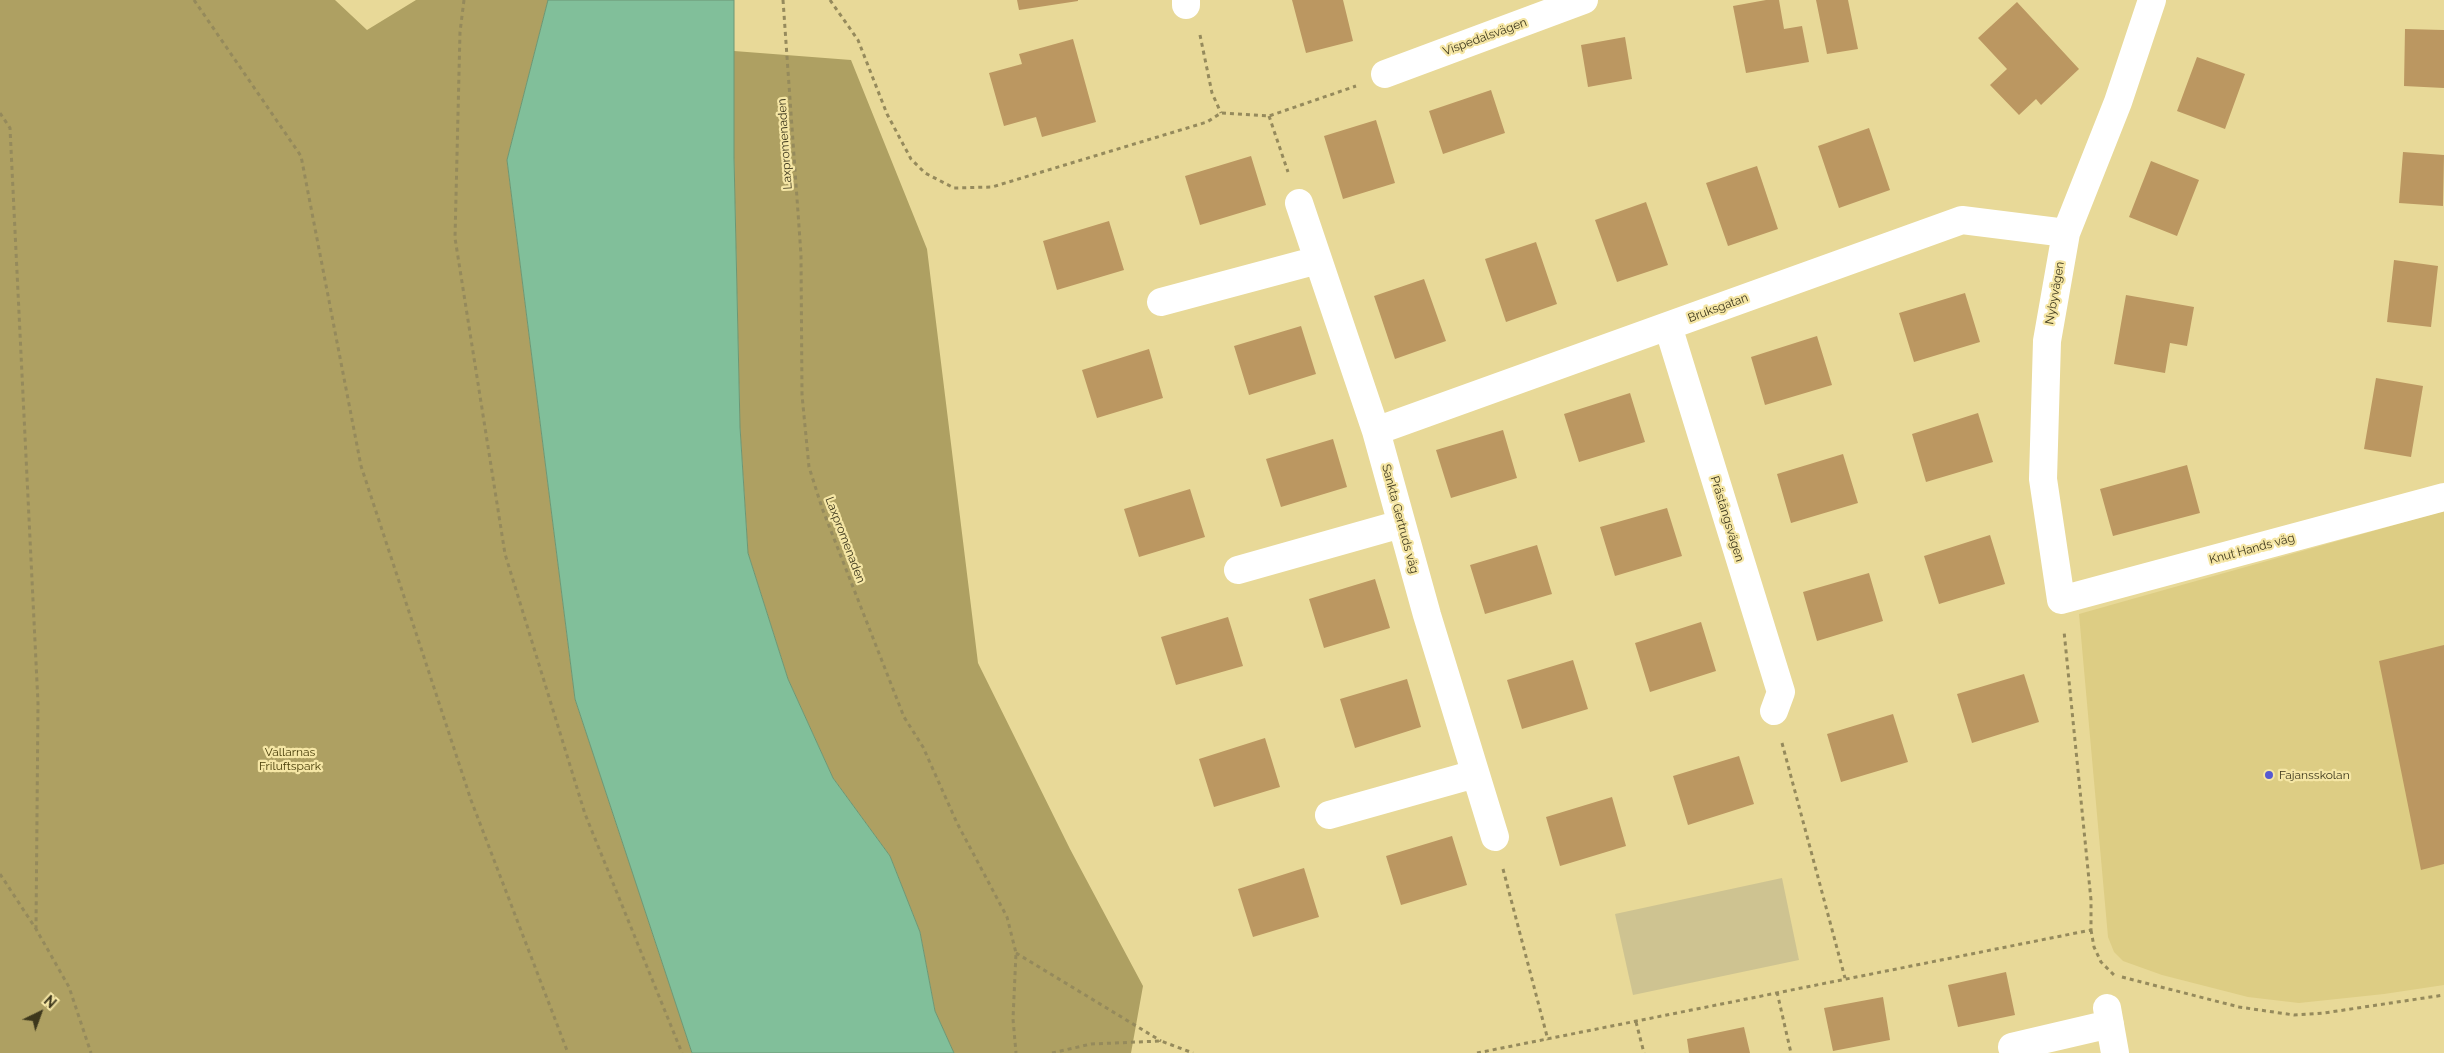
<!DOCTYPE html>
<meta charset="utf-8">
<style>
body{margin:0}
#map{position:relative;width:2444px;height:1053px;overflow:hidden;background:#e8d998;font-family:Raleway,sans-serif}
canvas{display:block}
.north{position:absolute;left:15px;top:988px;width:50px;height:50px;-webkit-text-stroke:4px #f5e6a5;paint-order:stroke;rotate:42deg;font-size:14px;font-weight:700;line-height:20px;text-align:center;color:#3d371c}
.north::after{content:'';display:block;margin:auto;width:18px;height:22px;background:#3d371c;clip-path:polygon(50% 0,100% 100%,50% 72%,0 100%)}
</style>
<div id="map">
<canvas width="2444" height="1053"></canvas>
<div class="north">N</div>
</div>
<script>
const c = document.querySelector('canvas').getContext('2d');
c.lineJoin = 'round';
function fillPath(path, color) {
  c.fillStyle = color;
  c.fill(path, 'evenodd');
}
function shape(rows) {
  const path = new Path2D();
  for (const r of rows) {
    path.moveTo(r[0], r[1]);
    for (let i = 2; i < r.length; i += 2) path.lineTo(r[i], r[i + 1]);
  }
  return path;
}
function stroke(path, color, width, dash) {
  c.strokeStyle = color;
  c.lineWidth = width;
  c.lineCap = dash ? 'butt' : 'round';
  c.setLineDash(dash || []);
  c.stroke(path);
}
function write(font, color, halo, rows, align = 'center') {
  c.font = font + ' Raleway,sans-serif';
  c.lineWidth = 4.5;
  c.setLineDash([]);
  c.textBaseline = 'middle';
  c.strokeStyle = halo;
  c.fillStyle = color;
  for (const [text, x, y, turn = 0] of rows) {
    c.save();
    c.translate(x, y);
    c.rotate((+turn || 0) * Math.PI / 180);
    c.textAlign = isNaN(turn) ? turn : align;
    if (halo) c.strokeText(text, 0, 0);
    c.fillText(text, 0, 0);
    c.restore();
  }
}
fillPath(shape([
 [2444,511,2444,985,2384,994,2299,1003,2248,997,2162,975,2123,961,2114,952,2108,937,2079,614]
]), '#ddcd84');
fillPath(shape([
 [1782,878,1799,960,1633,995,1615,914]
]), '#cec391');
fillPath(shape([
 [0,0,335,0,367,30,416,0,548,0,507,160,575,699,692,1053,0,1053],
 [734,51,851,60,927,249,978,663,1070,849,1143,986,1131,1053,954,1053,935,1011,920,932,890,856,833,778,788,679,748,553,740,427,734,157]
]), '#aea062');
const water = shape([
 [548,0,734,0,734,157,740,427,748,553,788,679,833,778,890,856,920,932,935,1011,954,1053,692,1053,575,699,507,160,548,0]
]);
fillPath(water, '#81bf9a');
stroke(water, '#6d9674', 1);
fillPath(shape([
 [1017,0,1078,0,1078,1,1019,10],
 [1292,0,1343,0,1353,41,1306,53],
 [1766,0,1779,0,1784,29,1802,26,1809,62,1746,73,1733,6],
 [1816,0,1848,0,1858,49,1827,54],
 [2017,2,2079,69,2041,105,2036,99,2019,115,1990,85,2007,69,1978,38],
 [2405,29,2444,30,2444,88,2404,86],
 [1625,37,1632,79,1588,87,1581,45],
 [1073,39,1096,122,1042,137,1036,117,1004,126,989,73,1022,64,1019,54],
 [2197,57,2245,74,2225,129,2177,111],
 [1491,90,1505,133,1443,154,1429,111],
 [1376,120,1395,183,1343,199,1324,136],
 [1869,128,1890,190,1839,208,1818,146],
 [2403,152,2444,155,2443,206,2399,203],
 [1251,156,1266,205,1200,225,1185,176],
 [2151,161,2199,180,2177,236,2129,217],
 [1757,166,1778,229,1728,246,1706,183],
 [1646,202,1668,265,1617,282,1595,220],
 [1109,221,1124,270,1057,290,1043,241],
 [1536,242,1557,304,1506,322,1485,259],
 [2394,260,2438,266,2431,327,2387,322],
 [1424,279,1446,341,1395,359,1374,296],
 [1965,293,1980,342,1914,362,1899,313],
 [2126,295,2194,307,2187,346,2170,343,2165,373,2114,364],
 [1301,326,1316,374,1249,395,1234,346],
 [1817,336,1832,385,1765,405,1751,357],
 [1149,349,1163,398,1097,418,1082,370],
 [2376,378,2423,386,2411,457,2364,449],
 [1630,393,1645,442,1579,462,1564,414],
 [1978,413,1993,462,1926,482,1912,434],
 [1503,430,1517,478,1451,498,1436,450],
 [1333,439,1347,487,1281,507,1266,459],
 [1843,454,1858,503,1791,523,1777,474],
 [2187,465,2200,513,2113,536,2100,489],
 [1190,489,1205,537,1139,557,1124,509],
 [1667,508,1682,556,1615,576,1600,527],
 [1990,535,2005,584,1939,604,1924,556],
 [1537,545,1552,594,1485,614,1470,565],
 [1869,573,1883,621,1817,641,1803,592],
 [1375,579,1390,628,1324,648,1309,599],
 [1228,617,1243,666,1176,685,1161,637],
 [1701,622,1716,671,1650,692,1635,643],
 [2444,645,2444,864,2421,870,2379,661],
 [1573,660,1588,709,1522,729,1507,680],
 [2024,674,2039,722,1972,743,1957,694],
 [1407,679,1421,727,1355,748,1340,699],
 [1893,714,1908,762,1841,782,1827,734],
 [1265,738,1280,787,1214,807,1199,759],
 [1739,756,1754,804,1688,825,1673,776],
 [1612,797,1626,846,1560,866,1546,817],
 [1452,836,1467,885,1401,905,1386,856],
 [1304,868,1319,917,1253,937,1238,889],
 [2006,972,2015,1015,1958,1027,1948,985],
 [1883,997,1890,1040,1833,1051,1824,1008],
 [1744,1027,1750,1053,1689,1053,1687,1039]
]), '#bb9761');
stroke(shape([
 [194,0,301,156,361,466,471,800,568,1053],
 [464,0,460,32,455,238,505,554,585,814,682,1053],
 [783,0,801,255,802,395,809,467,822,508,904,717,923,747,957,823,1007,917,1016,953,1013,1019,1016,1053],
 [830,0,858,40,887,114,911,159,925,173,954,188,992,187,1207,122,1221,113,1269,116,1356,86],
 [1200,35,1212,93,1221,113],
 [0,113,10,128,38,703,36,929],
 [1269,116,1288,172],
 [1782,743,1845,978],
 [1503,869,1548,1040],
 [0,874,36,929,69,987,91,1053],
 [2091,930,2094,947,2101,962,2114,975],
 [1016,953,1161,1041],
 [2122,977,2239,1007,2294,1015,2324,1013,2444,995],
 [1777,992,1791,1053],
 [1636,1022,1644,1053],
 [1052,1053,1091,1044,1161,1041,1193,1053],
 [1477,1053,2091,930,2091,900,2064,631]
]), '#958a5c', 3, [4, 4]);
stroke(shape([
 [1186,0,1186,5],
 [2152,0,2118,102,2066,233,2047,341,2043,479,2061,600,2444,497],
 [1385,74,1584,0],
 [1299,203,1376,431,1427,615,1495,837],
 [1161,302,1318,260],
 [1668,326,1781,692,1774,711],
 [1376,431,1962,220,2066,233],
 [1238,570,1401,524],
 [1329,815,1475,774],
 [2107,1008,2115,1053],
 [2012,1047,2110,1024]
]), '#fff', 28);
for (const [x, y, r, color] of [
 [2269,775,5,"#565ad1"]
]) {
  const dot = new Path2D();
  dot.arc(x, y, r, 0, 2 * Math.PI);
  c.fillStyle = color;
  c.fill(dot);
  stroke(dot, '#f5e6a5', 2);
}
write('12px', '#3d371c', '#f5e6a5', [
 ["Vispedalsvägen",1485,37,-20],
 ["Laxpromenaden",785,144,-94],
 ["Nybyvägen",2055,293,-80],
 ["Bruksgatan",1718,308,-20],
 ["Sankta Gertruds väg",1400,519,75],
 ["Prästängsvägen",1727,519,73],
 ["Laxpromenaden",845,540,69],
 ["Knut Hands väg",2252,549,-15]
]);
write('12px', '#473c08', '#f5e6a5', [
 ["Vallarnas",290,752],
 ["Friluftspark",290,766]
]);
write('12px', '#3d371c', '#f5e6a5', [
 ["Fajansskolan",2279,775]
], 'left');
</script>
